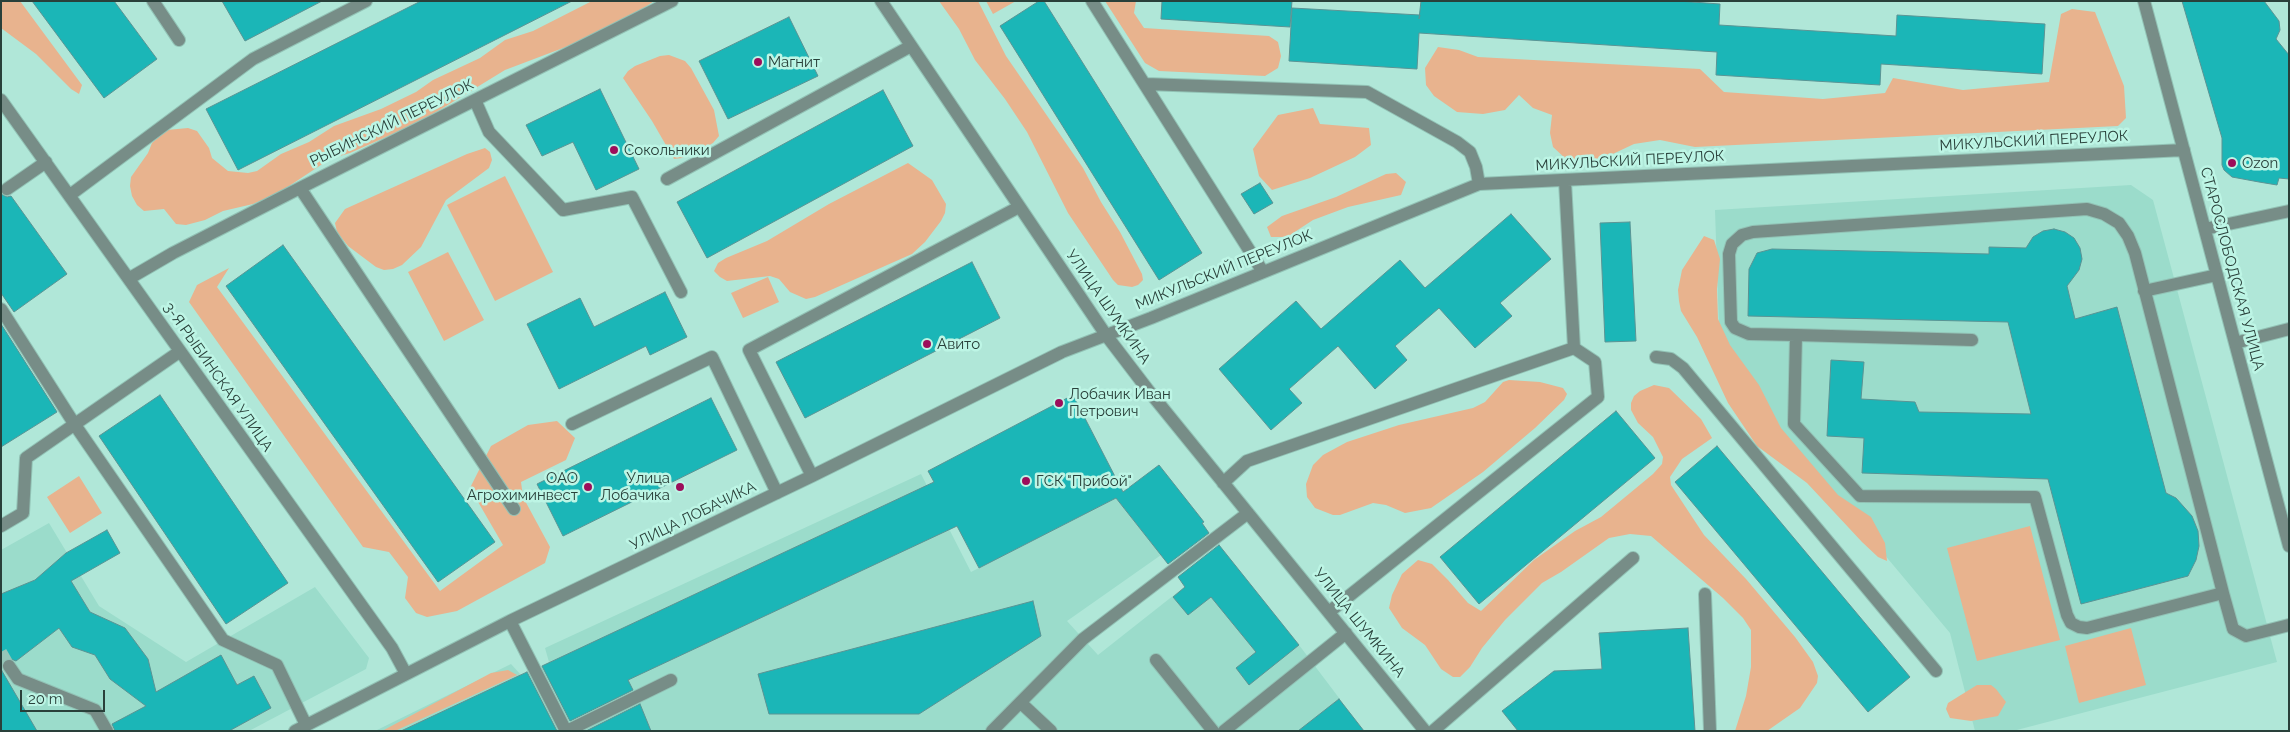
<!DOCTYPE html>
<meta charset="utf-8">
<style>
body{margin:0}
#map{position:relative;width:2290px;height:732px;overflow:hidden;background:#b0e7d8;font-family:Raleway,sans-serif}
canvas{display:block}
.frame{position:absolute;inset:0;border:2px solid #29403a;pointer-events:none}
.scale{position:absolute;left:20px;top:690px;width:85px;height:22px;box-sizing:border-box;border:2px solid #29403a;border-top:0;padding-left:6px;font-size:15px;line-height:18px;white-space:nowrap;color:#29403a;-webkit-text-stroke:4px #bdf5e5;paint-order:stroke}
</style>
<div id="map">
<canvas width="2290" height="732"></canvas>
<div class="frame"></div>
<div class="scale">20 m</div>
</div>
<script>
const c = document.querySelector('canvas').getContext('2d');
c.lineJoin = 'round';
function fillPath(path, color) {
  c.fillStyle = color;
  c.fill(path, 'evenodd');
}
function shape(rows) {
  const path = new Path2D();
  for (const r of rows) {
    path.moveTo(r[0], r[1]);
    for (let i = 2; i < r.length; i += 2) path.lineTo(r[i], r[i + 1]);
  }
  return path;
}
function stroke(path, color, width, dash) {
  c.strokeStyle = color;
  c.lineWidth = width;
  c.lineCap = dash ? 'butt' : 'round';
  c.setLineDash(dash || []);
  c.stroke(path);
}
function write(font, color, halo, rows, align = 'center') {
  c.font = font + ' Raleway,sans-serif';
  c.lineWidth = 5;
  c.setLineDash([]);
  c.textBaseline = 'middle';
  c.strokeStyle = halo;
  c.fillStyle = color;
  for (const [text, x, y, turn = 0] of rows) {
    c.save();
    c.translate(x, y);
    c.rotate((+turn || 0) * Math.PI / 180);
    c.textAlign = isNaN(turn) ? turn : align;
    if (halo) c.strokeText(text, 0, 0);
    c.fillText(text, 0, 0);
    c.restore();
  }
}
fillPath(shape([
 [2131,185,2153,200,2277,662,2013,731,1975,731,1950,633,1720,358,1715,210],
 [921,474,971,572,1116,498,1161,555,1067,621,1098,655,1226,554,1299,645,1364,731,375,731,511,664,521,675,549,662,545,648],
 [49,523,99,606,186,662,315,587,369,658,366,669,249,731,1,731,1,550]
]), '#9bdccb');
fillPath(shape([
 [1,1,20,1,82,85,79,94,71,89,36,54,1,28],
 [592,1,654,1,627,20,571,45,505,70,420,122,350,153,330,159,280,192,253,204,223,211,205,220,186,225,176,224,164,209,144,211,137,205,132,196,130,186,131,177,148,153,152,143,167,130,188,128,197,131,209,148,212,158,228,171,248,173,257,171,281,154,309,142,334,126,381,109,416,92,433,80,480,58,505,40,533,31],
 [939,1,978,1,1006,56,1083,168,1101,202,1120,232,1142,274,1143,280,1138,285,1132,287,1118,285,1113,280,1068,213,1027,132,1005,99,975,60,959,29],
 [986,1,1016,1,993,14],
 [1105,1,1136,1,1134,13,1144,28,1269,36,1278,42,1281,56,1278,68,1265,76,1159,71,1145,63],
 [2072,9,2095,12,2124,86,2126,118,2118,126,1695,147,1660,140,1634,144,1600,160,1566,159,1553,147,1550,133,1552,115,1533,108,1519,95,1505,110,1483,114,1457,112,1434,96,1426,85,1425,68,1438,47,1459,50,1478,57,1700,69,1724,92,1823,99,1885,93,1893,78,1963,90,2049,82,2061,14],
 [669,55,685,61,691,68,714,110,719,136,713,143,706,147,682,158,674,159,652,121,623,78,628,71,635,66,660,56],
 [1313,108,1320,124,1369,128,1371,145,1355,157,1310,178,1272,190,1259,176,1253,149,1278,115],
 [485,148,490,152,492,160,489,168,446,200,421,247,402,265,393,269,384,270,376,267,348,246,337,232,335,223,345,209,467,154],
 [908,163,932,180,946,204,945,213,941,221,925,242,912,254,815,297,806,299,790,292,779,279,770,276,727,281,720,277,714,271,718,263,726,258,767,241,829,204],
 [1396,173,1406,182,1401,195,1348,207,1313,220,1287,237,1271,237,1267,227,1282,216,1336,197,1386,174],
 [505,176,553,272,495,301,447,205],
 [1704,236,1714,240,1720,259,1717,289,1718,319,1730,345,1759,385,1781,428,1838,495,1871,517,1885,543,1887,561,1878,557,1862,542,1807,483,1757,446,1728,403,1697,337,1681,311,1679,301,1678,290,1682,270],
 [448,252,484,320,444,341,408,272],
 [229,268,217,287,440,591,503,545,470,488,491,446,528,425,557,421,575,438,566,460,521,482,523,497,550,547,545,563,457,611,427,617,416,613,405,598,408,577,389,552,363,547,189,302,197,285],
 [768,277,779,302,743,318,731,293],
 [1509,380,1540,382,1563,388,1567,394,1564,400,1535,428,1483,472,1431,508,1405,513,1386,505,1373,503,1340,515,1333,515,1315,508,1307,497,1306,484,1313,465,1323,455,1347,442,1399,425,1473,408,1485,402,1503,382],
 [1654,385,1669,388,1701,419,1712,438,1682,459,1670,477,1671,485,1704,535,1746,579,1795,637,1813,662,1818,676,1817,683,1800,708,1767,731,1735,731,1746,696,1751,667,1751,630,1743,618,1723,598,1651,536,1630,534,1609,538,1561,572,1542,583,1505,620,1482,648,1470,667,1460,677,1453,677,1441,669,1425,645,1402,628,1389,608,1392,595,1402,574,1418,560,1432,564,1448,580,1468,603,1481,611,1534,560,1575,531,1601,517,1653,474,1662,464,1663,457,1653,437,1638,423,1631,410,1631,403,1634,396,1640,391],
 [79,476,102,513,70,533,47,497],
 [2030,526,2060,640,1977,661,1947,548],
 [2131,628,2146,685,2079,703,2065,646],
 [508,670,517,675,395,731,382,731,491,673],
 [1977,685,1991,685,1996,689,2006,702,1998,716,1971,721,1950,718,1946,709,1948,703]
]), '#e8b38e');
const building = shape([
 [32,1,114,1,157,59,104,98,32,1],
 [222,1,322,1,245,41,222,1],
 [421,1,572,1,238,170,206,109,421,1],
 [1039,1,1044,1,1202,253,1159,280,1000,26,1039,1],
 [1162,1,1292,1,1290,27,1161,19,1162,1],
 [1421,1,1678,1,1720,4,1719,25,1896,36,1897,15,2045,24,2042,74,1881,64,1880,85,1716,75,1717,52,1419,33,1417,69,1289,61,1292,8,1420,15,1419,19,1421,1],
 [2182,1,2264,1,2279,21,2280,30,2276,39,2289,55,2289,179,2279,178,2277,185,2259,182,2232,177,2224,170,2222,165,2222,138,2182,1],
 [789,17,818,76,728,119,699,61,789,17],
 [600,89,639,169,596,190,573,142,542,156,526,125,600,89],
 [883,90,913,146,707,258,677,202,883,90],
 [1260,183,1273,203,1254,214,1241,194,1260,183],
 [1,194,7,197,11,196,67,274,14,312,1,293,1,194],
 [1511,214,1551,259,1500,303,1512,316,1475,348,1439,308,1395,346,1407,360,1375,389,1338,346,1289,389,1302,403,1271,430,1219,369,1296,301,1321,329,1400,260,1425,288,1511,214],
 [1630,222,1636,341,1605,342,1600,223,1630,222],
 [2054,229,2065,232,2074,238,2080,248,2082,259,2079,270,2067,286,2075,319,2117,307,2166,493,2176,498,2192,516,2198,531,2199,546,2196,560,2188,576,2081,604,2048,479,1862,473,1864,438,1827,436,1831,360,1864,362,1861,399,1915,402,1919,412,2031,414,2008,322,1748,316,1749,269,1757,253,1772,249,1989,254,1989,247,2026,248,2033,237,2043,231,2054,229],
 [283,245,495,542,438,582,226,286,283,245],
 [972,262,1000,318,805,418,776,362,972,262],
 [665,292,687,337,650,355,646,346,559,389,527,324,580,298,594,327,665,292],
 [1,324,57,412,1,447,1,324],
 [160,395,288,583,226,624,99,436,160,395],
 [1073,395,1123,492,1159,465,1204,522,1202,523,1209,533,1168,564,1116,498,979,568,957,526,628,680,633,690,570,721,542,666,934,482,928,471,1073,395],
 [711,398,737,450,563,536,537,484,711,398],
 [1616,411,1655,458,1479,604,1440,557,1616,411],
 [1717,446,1910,677,1868,712,1675,482,1717,446],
 [107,530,120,553,71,581,90,612,125,628,148,659,156,692,221,655,237,685,254,676,271,708,229,731,115,731,112,724,146,706,110,679,95,655,72,647,59,628,16,661,8,658,1,664,1,594,35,580,66,553,107,530],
 [1219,545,1299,645,1249,685,1236,668,1256,652,1211,597,1188,615,1173,597,1185,587,1178,577,1219,545],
 [1033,601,1041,636,919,714,769,714,758,674,1033,601],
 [1688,628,1695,731,1518,731,1502,711,1554,671,1602,669,1599,633,1688,628],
 [1,668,2,671,37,731,1,731,1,668],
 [527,672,557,731,401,731,527,672],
 [1339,699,1364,731,1298,731,1339,699],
 [640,704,651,731,586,731,640,704]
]);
fillPath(building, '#1bb6b7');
stroke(building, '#5a9494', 1);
stroke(shape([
 [1,652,9,666]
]), '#95c6b8', 12, [12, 6]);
const minor = shape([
 [153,1,179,40],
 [881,1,1106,335,1148,390,1425,731],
 [1092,1,1263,272],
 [2144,1,2289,546],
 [1146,84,1367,92,1457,142,1470,152,1476,167,1479,184],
 [1,100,392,648,406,674],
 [475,100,489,132,563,210,632,197,681,292],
 [667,179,911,46],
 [300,188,514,509],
 [7,189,46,162],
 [70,195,253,59,366,1],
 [2205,229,2289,211],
 [130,278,173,253,300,188,672,1],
 [2144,291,2217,275],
 [1,309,75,425,223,640,277,665,306,725],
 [1796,335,1749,334,1735,328,1731,322,1729,254,1732,244,1742,235,1753,232,2087,209,2104,214,2119,223,2128,236,2135,253,2223,593,2087,628,2079,627,2071,623,2067,615,2035,497,1860,496,1794,424,1796,335,1972,340],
 [2235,343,2289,329],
 [1656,357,1671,359,1683,368,1936,671],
 [572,424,712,357,777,493],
 [812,476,749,350,1019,207],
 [1223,483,1247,461,1574,348],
 [1,526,23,513,26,458,179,352],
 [2223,593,2233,629,2246,636,2289,625],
 [1705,594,1710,731],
 [1329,612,1598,397,1595,362,1574,348,1565,181],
 [510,621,566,731],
 [1156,660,1213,731],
 [9,666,18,679,95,710,107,731],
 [1021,703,1051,731],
 [295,731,510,621,812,476,1062,352,1151,318,1479,184,2184,150],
 [567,731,671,680],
 [992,731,1083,639,1248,513],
 [1224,731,1346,633],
 [1433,731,1633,558]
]);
stroke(minor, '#92c2b5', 14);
stroke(minor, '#778d87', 12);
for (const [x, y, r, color] of [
 [758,62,5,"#9c0d5b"],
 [614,150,5,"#9c0d5b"],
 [2232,163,5,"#9c0d5b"],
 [927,344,5,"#9c0d5b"],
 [1059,403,5,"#9c0d5b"],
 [1026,481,5,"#9c0d5b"],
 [588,487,5,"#9c0d5b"],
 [680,487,5,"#9c0d5b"]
]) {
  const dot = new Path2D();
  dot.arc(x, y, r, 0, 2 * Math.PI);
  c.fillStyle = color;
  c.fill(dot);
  stroke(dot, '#bdf5e5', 2);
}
write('15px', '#29403a', '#bdf5e5', [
 ["Магнит",768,62],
 ["Сокольники",624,150],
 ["Ozon",2242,163],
 ["Авито",937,344],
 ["Лобачик Иван",1069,394],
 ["Петрович",1069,411],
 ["ОАО",578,478,"right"],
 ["Агрохиминвест",578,495,"right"],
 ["Улица",670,478,"right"],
 ["Лобачика",670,495,"right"],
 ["ГСК \"Прибой\"",1036,481]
], 'left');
write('15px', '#29403a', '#bdf5e5', [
 ["РЫБИНСКИЙ ПЕРЕУЛОК",392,123,-26],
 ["МИКУЛЬСКИЙ ПЕРЕУЛОК",2034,141,-3],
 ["МИКУЛЬСКИЙ ПЕРЕУЛОК",1630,161,-3],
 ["СТАРОСЛОБОДСКАЯ УЛИЦА",2232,269,75],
 ["МИКУЛЬСКИЙ ПЕРЕУЛОК",1224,270,-22],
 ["УЛИЦА ШУМКИНА",1108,307,55],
 ["3-Я РЫБИНСКАЯ УЛИЦА",218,377,55],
 ["УЛИЦА ЛОБАЧИКА",693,516,-26],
 ["УЛИЦА ШУМКИНА",1359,623,51]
]);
</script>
